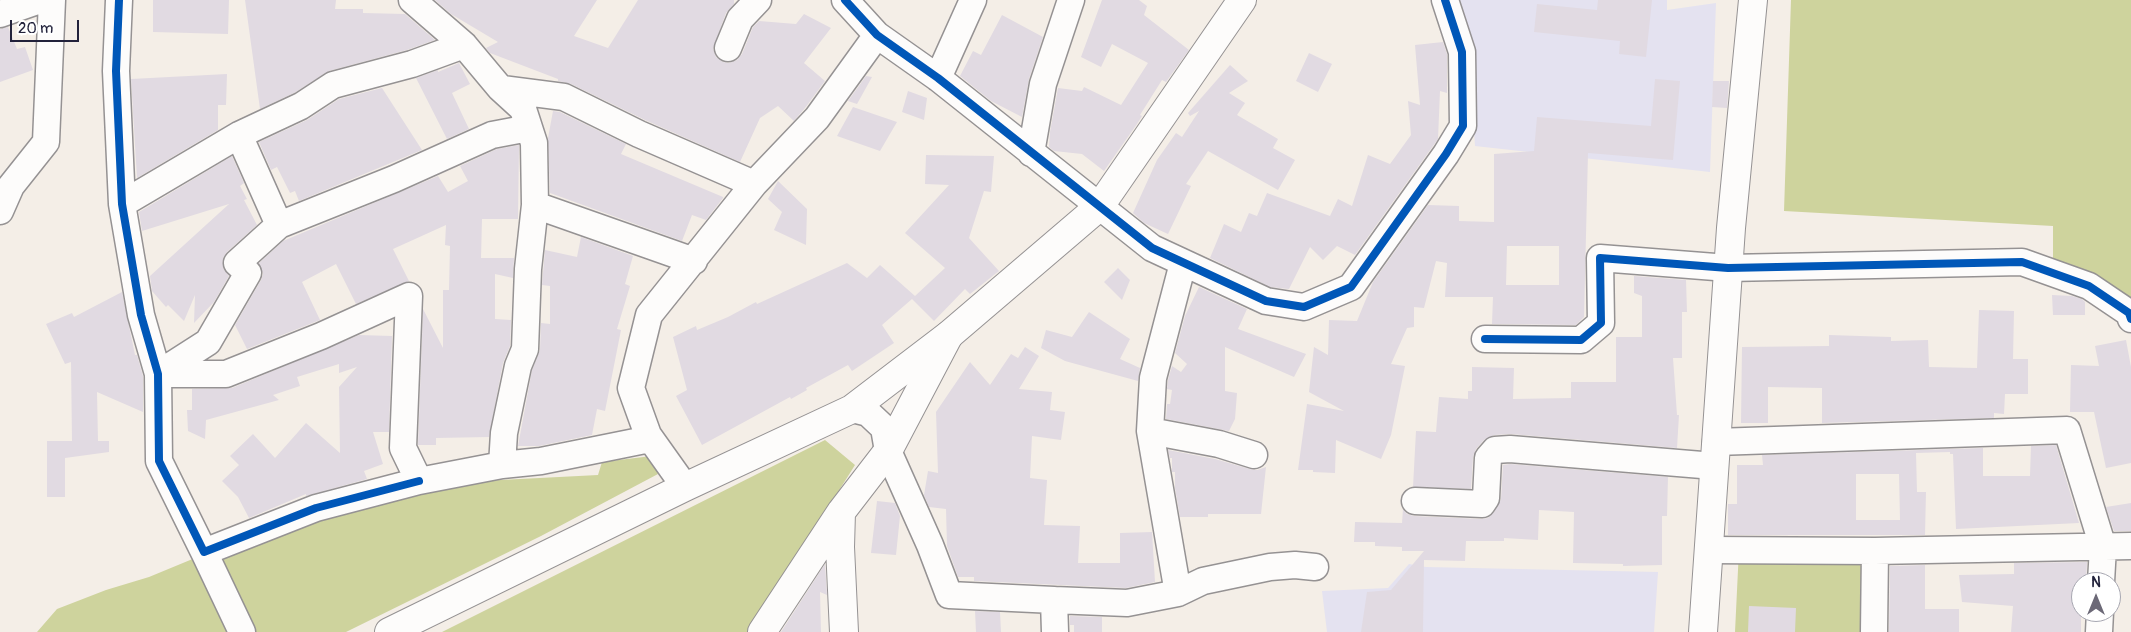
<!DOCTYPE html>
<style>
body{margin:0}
#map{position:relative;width:2131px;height:632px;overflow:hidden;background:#f4eee7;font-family:Pangolin,sans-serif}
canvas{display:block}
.north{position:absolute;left:2071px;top:572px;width:50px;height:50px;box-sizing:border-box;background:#fff;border:1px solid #a7a7b1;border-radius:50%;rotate:0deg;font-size:14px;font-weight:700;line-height:20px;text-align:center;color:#22223b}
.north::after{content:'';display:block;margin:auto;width:18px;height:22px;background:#6c6977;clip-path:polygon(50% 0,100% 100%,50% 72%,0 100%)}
.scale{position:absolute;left:10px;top:20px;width:69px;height:22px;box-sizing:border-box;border:2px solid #22223b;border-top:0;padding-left:6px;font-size:15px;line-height:18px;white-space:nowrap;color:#22223b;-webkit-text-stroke:4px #fff;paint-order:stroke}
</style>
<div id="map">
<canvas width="2131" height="632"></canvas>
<div class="north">N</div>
<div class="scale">20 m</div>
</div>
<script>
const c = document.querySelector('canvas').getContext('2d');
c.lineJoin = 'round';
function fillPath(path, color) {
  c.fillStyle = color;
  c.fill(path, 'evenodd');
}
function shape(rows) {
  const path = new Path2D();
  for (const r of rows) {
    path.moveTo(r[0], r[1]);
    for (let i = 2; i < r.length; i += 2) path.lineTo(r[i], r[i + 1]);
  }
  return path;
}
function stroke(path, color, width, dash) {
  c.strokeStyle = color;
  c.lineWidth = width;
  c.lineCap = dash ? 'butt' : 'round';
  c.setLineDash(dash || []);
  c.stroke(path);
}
fillPath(shape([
 [1459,0,1667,0,1667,10,1716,3,1710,172,1475,146,1468,35],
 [1409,564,1426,567,1658,572,1654,632,1327,632,1322,591,1388,588]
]), '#e4e2f0');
fillPath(shape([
 [1791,0,2131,0,2131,300,2053,263,2053,226,1784,211],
 [825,440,855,465,750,632,442,632],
 [652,456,658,474,541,536,346,632,37,632,57,609,106,590,149,577,195,558,320,514,442,483,598,475,602,462],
 [1739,549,1864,555,1861,632,1735,632]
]), '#ced39d');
fillPath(shape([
 [153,0,229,0,228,34,153,32],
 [245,0,336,0,335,9,363,9,363,13,405,14,435,40,407,50,329,71,294,93,260,109],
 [435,0,597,0,574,36,608,48,638,0,734,0,734,4,726,13,713,49,716,57,723,62,729,63,737,60,742,54,753,27,759,21,796,24,804,14,831,28,804,63,825,81,805,108,794,121,778,106,760,118,740,162,645,120,571,84,558,81,558,79,490,53,486,48,498,42,451,14],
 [1102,0,1139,0,1147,6,1144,15,1189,50,1166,82,1162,80,1140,115,1142,116,1137,124,1104,171,1082,154,1054,151,1049,147,1050,132,1058,88,1082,91,1084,87,1121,105,1148,63,1112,44,1101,67,1081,57],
 [1598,0,1652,0,1646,57,1619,54,1620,41,1534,32,1537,4,1597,10],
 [1002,15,1043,37,1029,79,1022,117,991,101,960,76,973,51,981,55],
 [8,27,17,49,25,47,33,70,0,82,0,29],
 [1443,42,1447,54,1447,93,1440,91,1438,139,1355,255,1337,246,1323,260,1310,247,1289,289,1270,287,1210,258,1224,224,1241,232,1249,213,1257,216,1267,193,1330,216,1338,199,1352,206,1368,155,1390,164,1411,135,1408,101,1420,105,1415,45],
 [1309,53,1332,64,1318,92,1296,81],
 [459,63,470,84,452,93,469,129,447,139,416,78,438,70,438,72],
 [1230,65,1248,81,1229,93,1245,103,1237,115,1278,139,1273,148,1295,160,1278,190,1208,151,1186,184,1191,186,1168,234,1144,223,1133,213,1157,160,1176,133,1182,137,1199,111,1190,116,1188,113],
 [227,74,226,105,218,105,218,130,137,178,131,79],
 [866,76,872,77,857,104,848,101],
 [1655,79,1680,81,1673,160,1588,153,1584,317,1576,325,1492,324,1493,297,1445,297,1447,263,1436,261,1424,308,1414,307,1414,327,1407,328,1391,364,1405,366,1391,435,1381,459,1336,440,1335,473,1313,472,1313,470,1298,470,1307,404,1344,411,1309,392,1314,347,1328,355,1329,320,1357,321,1373,282,1428,205,1459,206,1459,221,1494,222,1494,154,1534,151,1537,117,1651,126],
 [1507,246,1559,246,1559,285,1506,285],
 [1713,81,1729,81,1727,108,1712,107],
 [382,88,422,150,299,201,295,191,290,193,277,167,271,170,259,142,307,120,339,99],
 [908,91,927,98,924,120,902,112],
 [853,107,897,122,880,151,837,136],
 [553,111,560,112,626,144,621,154,723,197,723,198,706,220,692,215,682,241,550,193,548,138],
 [519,145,518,219,482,219,481,258,514,258,513,278,495,274,495,319,511,320,510,346,503,363,489,437,436,438,436,445,418,445,423,309,443,348,443,290,449,290,450,246,445,245,446,225,393,249,409,281,356,304,336,264,302,282,320,320,247,349,235,325,261,280,263,274,259,263,283,241,438,176,448,192,468,181,460,166,497,149],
 [926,155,994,156,991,192,984,191,969,238,999,271,970,294,965,289,934,321,912,299,882,325,894,343,852,371,848,365,806,388,807,390,791,399,790,397,702,445,676,396,687,390,673,337,696,326,697,330,728,317,756,302,757,304,847,263,867,278,880,265,915,296,945,268,905,233,949,185,925,184],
 [232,156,244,183,240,186,247,199,244,200,257,225,227,252,223,258,223,268,229,276,214,302,194,323,195,295,184,321,168,305,166,307,152,291,150,276,229,204,142,231,139,212],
 [778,181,807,209,806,245,774,230,782,212,768,199],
 [581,237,633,256,625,284,630,286,617,329,621,330,605,411,597,409,592,435,539,446,518,446,532,370,540,350,541,323,550,324,550,286,542,285,545,250,577,257],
 [1118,268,1130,280,1122,300,1104,282],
 [1634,276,1686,280,1687,312,1682,312,1682,358,1673,358,1677,415,1679,415,1677,448,1511,434,1494,435,1484,440,1476,449,1473,457,1471,489,1413,487,1416,431,1436,432,1439,397,1468,399,1468,391,1472,391,1472,367,1514,368,1513,399,1571,398,1571,382,1616,382,1616,337,1642,337,1642,296,1634,293],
 [1199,287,1247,309,1238,329,1306,354,1294,377,1225,347,1225,391,1237,393,1235,419,1229,431,1166,419,1167,404,1170,404,1172,390,1167,389,1168,380,1172,366,1181,372,1187,364,1175,353,1185,316],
 [122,292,135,355,137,355,143,376,143,412,97,392,98,441,109,441,109,452,65,458,65,497,47,497,47,441,72,441,71,362,65,364,46,324,72,313,74,317],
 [2052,295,2072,296,2082,299,2085,302,2085,315,2053,315],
 [1979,310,2014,311,2013,359,2028,359,2028,394,2005,394,2004,414,1994,413,1994,418,1822,423,1822,388,1768,387,1768,423,1741,423,1742,347,1829,346,1829,335,1891,337,1891,341,1928,340,1929,367,1977,368],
 [1089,312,1130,339,1120,359,1140,368,1138,381,1065,361,1041,348,1046,330,1072,337],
 [359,335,392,336,389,432,373,432,383,464,364,471,367,479,306,496,306,494,249,518,238,497,222,481,239,465,230,456,253,434,275,458,306,423,340,453,339,387,357,367,339,373,339,364,297,377,300,386,273,395,279,400,206,420,205,439,188,431,187,410,192,410,192,389,232,388],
 [2126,340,2131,367,2131,463,2106,468,2094,412,2070,412,2071,365,2099,366,2095,346],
 [1025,347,1039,356,1019,389,1052,392,1050,410,1065,412,1061,440,1032,436,1030,478,1047,480,1044,525,1080,526,1078,563,1120,563,1120,533,1152,532,1155,582,1126,588,974,581,974,577,958,577,947,546,946,509,929,507,924,495,928,471,938,473,936,412,970,362,990,385,1011,354,1018,358],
 [2056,445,2079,523,1956,529,1953,454,1950,454,1950,452,1916,453,1917,492,1926,492,1925,535,1728,535,1728,504,1737,504,1737,465,1763,465,1762,455,1983,448,1983,476,2030,476,2031,446],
 [1856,474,1899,474,1900,520,1856,520],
 [1168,450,1215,459,1250,469,1257,470,1266,467,1261,514,1208,514,1208,517,1180,517,1175,488,1175,472,1172,472,1172,458,1170,458],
 [1510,464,1668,477,1667,516,1662,516,1662,565,1623,566,1623,564,1573,563,1574,512,1539,510,1538,540,1504,538,1504,541,1466,541,1465,561,1424,560,1423,632,1361,632,1367,592,1391,590,1424,551,1402,551,1402,547,1375,546,1375,542,1354,542,1355,522,1402,523,1403,509,1407,514,1414,516,1481,519,1488,518,1494,512,1501,499,1503,465],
 [877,501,895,503,900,516,896,555,871,553],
 [2131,503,2131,531,2114,531,2106,507],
 [2087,562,2086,582,2081,582,2081,632,2011,632,2013,606,1962,602,1959,575,2014,574,2014,563],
 [825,564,827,595,820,592,821,632,781,632],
 [1925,565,1925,609,1959,609,1959,632,1889,632,1890,566],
 [1749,606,1796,608,1795,632,1748,632],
 [975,611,1000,612,1001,632,976,632],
 [1070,616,1102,617,1102,632,1074,632,1074,625,1070,625]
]), '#e1dae2');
const minor = shape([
 [119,0,116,71,122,204,141,315,158,374,159,461,204,552,316,508,419,481],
 [412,0,464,45,500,88,523,109,534,143,535,205,528,269,525,349,518,366,504,433,502,465],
 [845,0,877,35,938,78,1152,248,1266,301,1304,307,1351,287,1446,154,1463,126,1462,52,1445,0],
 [0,14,40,0],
 [728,48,740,19,758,0],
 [938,78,973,0],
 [502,89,564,97,639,134,754,184],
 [239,135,279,225],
 [1031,153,1043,84,1071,0],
 [122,204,239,135,301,106,333,85,412,64,464,45],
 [535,205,694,261],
 [0,211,11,186,46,142,52,0],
 [1485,339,1581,340,1601,323,1600,258,1728,268,2022,262,2089,286,2129,313,2131,319],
 [158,374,226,374,321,336,409,296,403,448,419,481,502,465,541,461,650,439],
 [158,374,208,342,248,273,237,263,279,225,394,179,492,135,529,128],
 [852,409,868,413,884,428,888,451,930,545,949,595,1054,600,1055,632],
 [1150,431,1219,444,1254,455],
 [1716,442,2067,430,2103,547,2101,582],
 [685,487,648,435,631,388,649,315,754,184,817,118,877,35],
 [1415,501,1482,504,1486,498,1488,458,1495,450,1510,449,1714,466],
 [1709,550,1875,551,2131,546],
 [204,552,242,632],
 [1178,593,1150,431,1153,378,1183,263],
 [1054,600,1127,603,1178,593,1203,581,1270,567,1295,565,1315,567],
 [1874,632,1875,551],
 [2099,632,2100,612]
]);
const tertiary = shape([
 [841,512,840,547,844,632],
 [762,632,841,512,888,451,949,335]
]);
const secondary = shape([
 [389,632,685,487,852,409,949,335,1100,206,1242,0],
 [1703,632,1731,228,1753,0]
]);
stroke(minor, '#959293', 29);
stroke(tertiary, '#959293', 30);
stroke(secondary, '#959293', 30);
stroke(minor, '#fdfcfb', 26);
stroke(tertiary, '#fdfcfb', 28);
stroke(secondary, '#fdfcfb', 28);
stroke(shape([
 [119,0,116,71,122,204,141,315,158,374,159,461,204,552,316,508,419,481],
 [845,0,877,35,938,78,1152,248,1266,301,1304,307,1351,287,1446,154,1463,126,1462,52,1445,0],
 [1485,339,1581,340,1601,323,1600,258,1728,268,2022,262,2089,286,2129,313,2131,319]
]), '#0057b8', 8);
</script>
